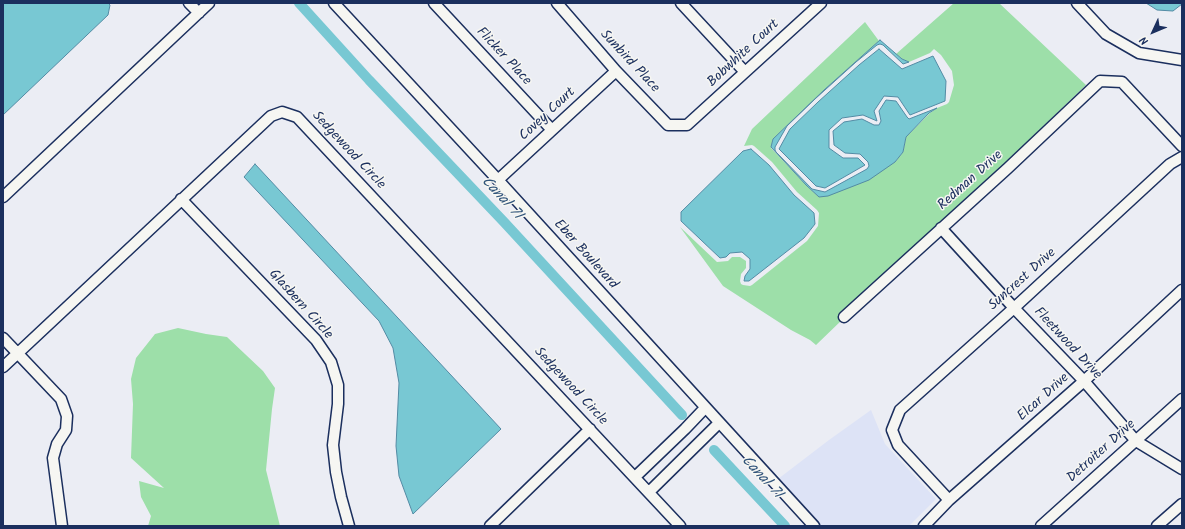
<!DOCTYPE html>
<style>
body{margin:0}
#map{position:relative;width:1185px;height:529px;overflow:hidden;background:#ebedf4;font-family:Kalam,sans-serif}
canvas{display:block}
.frame{position:absolute;inset:0;border:4px solid #1b2f5e;pointer-events:none}
.north{position:absolute;left:1133px;top:12px;width:40px;height:40px;-webkit-text-stroke:3px #f6f6f2;paint-order:stroke;rotate:226deg;font-size:11px;font-weight:700;line-height:16px;text-align:center;color:#1b2f5e}
.north::after{content:'';display:block;margin:auto;width:14px;height:18px;background:#1b2f5e;clip-path:polygon(50% 0,100% 100%,50% 72%,0 100%)}
</style>
<div id="map">
<canvas width="1185" height="529"></canvas>
<div class="frame"></div>
<div class="north">N</div>
</div>
<script>
const c = document.querySelector('canvas').getContext('2d');
c.lineJoin = 'round';
function fillPath(path, color) {
  c.fillStyle = color;
  c.fill(path, 'evenodd');
}
function shape(rows) {
  const path = new Path2D();
  for (const r of rows) {
    path.moveTo(r[0], r[1]);
    for (let i = 2; i < r.length; i += 2) path.lineTo(r[i], r[i + 1]);
  }
  return path;
}
function stroke(path, color, width, dash) {
  c.strokeStyle = color;
  c.lineWidth = width;
  c.lineCap = dash ? 'butt' : 'round';
  c.setLineDash(dash || []);
  c.stroke(path);
}
function write(font, color, halo, rows, align = 'center') {
  c.font = font + ' Kalam,sans-serif';
  c.lineWidth = 3;
  c.setLineDash([]);
  c.textBaseline = 'middle';
  c.strokeStyle = halo;
  c.fillStyle = color;
  for (const [text, x, y, turn = 0] of rows) {
    c.save();
    c.translate(x, y);
    c.rotate((+turn || 0) * Math.PI / 180);
    c.textAlign = isNaN(turn) ? turn : align;
    if (halo) c.strokeText(text, 0, 0);
    c.fillText(text, 0, 0);
    c.restore();
  }
}
fillPath(shape([
 [871,410,885,444,936,499,909,526,821,526,778,479,829,440]
]), '#dde3f6');
fillPath(shape([
 [954,3,999,3,1086,85,816,345,810,340,791,330,723,286,680,227,717,262,728,261,732,257,740,257,746,261,746,268,741,274,740,281,741,284,743,285,750,286,752,285,807,241,818,226,819,213,817,210,797,192,772,162,754,146,752,145,744,146,752,129,865,22,879,41,824,90,773,139,771,148,806,185,819,197,895,162,903,152,906,137,930,113,937,108,947,104,949,102,954,85,952,71,941,55,934,49,930,53,909,62,902,59,896,54],
 [178,328,206,334,227,337,263,371,275,388,272,409,266,470,280,526,148,526,151,516,141,497,139,481,164,488,131,458,133,404,131,379,136,358,155,334]
]), '#9ddfa9');
const water = shape([
 [3,3,108,3,110,5,108,15,3,115,3,3],
 [1146,3,1182,3,1182,4,1173,11,1157,10,1146,3],
 [880,40,902,59,909,62,903,64,883,45,880,44,877,45,856,62,815,99,787,126,775,147,775,150,776,152,812,189,825,192,867,169,869,166,868,162,860,154,845,153,834,145,833,131,844,122,862,119,874,125,879,125,881,121,879,111,886,100,896,101,907,117,909,119,937,108,929,113,906,137,903,152,895,162,869,180,828,196,819,197,806,185,771,147,773,139,824,90,880,40],
 [879,49,902,69,933,56,946,81,945,101,910,115,898,97,884,96,874,111,877,121,863,115,842,118,829,130,829,148,843,158,858,158,865,165,825,188,816,186,779,149,790,129,818,102,859,65,879,49],
 [751,149,769,165,794,195,814,213,815,224,804,238,749,281,744,281,745,276,750,269,750,259,742,252,730,253,726,257,720,258,681,221,681,212,743,151,751,149],
 [255,164,501,429,413,514,399,476,396,446,399,383,393,348,379,321,244,177,255,164]
]);
fillPath(water, '#78c8d3');
stroke(water, '#538ba4', 1);
stroke(shape([
 [299,3,369,80,504,222,682,415],
 [714,450,785,526]
]), '#78c8d3', 10);
const minor = shape([
 [189,3,199,13],
 [334,3,498,180,814,526],
 [434,3,552,130],
 [557,3,616,71,668,125,687,125,821,3],
 [681,3,745,72],
 [1077,3,1106,34,1139,53,1182,60],
 [498,180,616,71],
 [3,197,209,3],
 [181,199,316,340,331,362,338,385,338,404,333,445,336,472,341,497,349,526],
 [941,228,1014,308,1084,381,1136,441,1182,469],
 [844,317,1008,168,1100,81,1122,82,1182,146],
 [3,338,61,399,67,416,66,430,57,444,53,458,62,526],
 [3,367,271,116,282,112,297,117,680,526],
 [635,477,685,429,705,408],
 [649,492,719,423],
 [949,500,898,445,892,430,900,410,1014,308,1170,164,1182,157],
 [490,526,590,429],
 [924,526,949,500,1084,381,1182,290],
 [1041,526,1182,399],
 [1157,526,1182,504]
]);
stroke(minor, '#1b2f5e', 13);
stroke(minor, '#f6f6f2', 10);
write('14px', '#1b2f5e', '#f6f6f2', [
 ["Bobwhite Court",744,54,-43],
 ["Flicker Place",503,57,47],
 ["Sunbird Place",629,62,47],
 ["Covey Court",548,115,-43],
 ["Sedgewood Circle",348,151,47],
 ["Redman Drive",971,181,-42],
 ["Eber Boulevard",585,255,48],
 ["Suncrest Drive",1023,280,-42],
 ["Glasbern Circle",300,305,48],
 ["Fleetwood Drive",1067,344,47],
 ["Sedgewood Circle",570,387,47],
 ["Elcar Drive",1044,398,-42],
 ["Detroiter Drive",1102,452,-42]
]);
write('italic 15px', '#32557b', '#f6f6f2', [
 ["Canal 71",501,199,47],
 ["Canal 71",761,478,47]
]);
</script>
